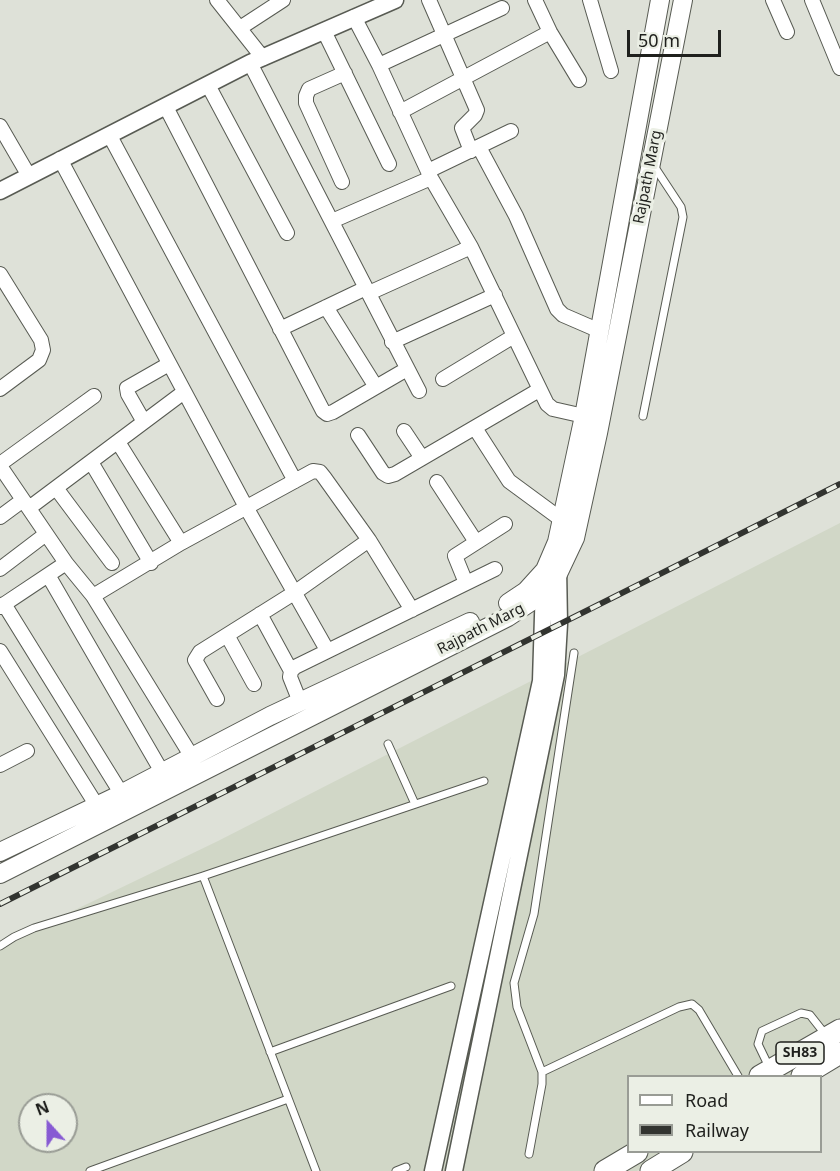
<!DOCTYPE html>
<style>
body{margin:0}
#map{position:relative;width:840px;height:1171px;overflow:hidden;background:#dee1d8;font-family:"Noto Sans",sans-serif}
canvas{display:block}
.legend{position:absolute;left:627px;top:1075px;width:195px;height:78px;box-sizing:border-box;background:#ebefe5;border:2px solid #999c95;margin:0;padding:8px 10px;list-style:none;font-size:18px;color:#1f201d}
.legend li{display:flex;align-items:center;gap:12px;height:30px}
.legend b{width:30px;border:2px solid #999c95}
.north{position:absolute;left:18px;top:1093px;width:60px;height:60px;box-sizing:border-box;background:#ebefe5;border:2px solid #999c95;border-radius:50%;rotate:339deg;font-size:16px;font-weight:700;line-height:24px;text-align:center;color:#1f201d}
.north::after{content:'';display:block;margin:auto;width:21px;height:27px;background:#875ad3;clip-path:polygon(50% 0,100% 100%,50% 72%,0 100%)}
.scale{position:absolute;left:627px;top:30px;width:94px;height:27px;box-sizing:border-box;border:3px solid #1f201d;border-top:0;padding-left:8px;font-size:18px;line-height:21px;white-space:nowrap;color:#1f201d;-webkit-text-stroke:4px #ebefe5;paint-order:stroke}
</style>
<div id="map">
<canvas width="840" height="1171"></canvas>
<ul class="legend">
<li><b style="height:8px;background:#fff"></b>Road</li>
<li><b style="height:8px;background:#323430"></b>Railway</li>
</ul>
<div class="north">N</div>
<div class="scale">50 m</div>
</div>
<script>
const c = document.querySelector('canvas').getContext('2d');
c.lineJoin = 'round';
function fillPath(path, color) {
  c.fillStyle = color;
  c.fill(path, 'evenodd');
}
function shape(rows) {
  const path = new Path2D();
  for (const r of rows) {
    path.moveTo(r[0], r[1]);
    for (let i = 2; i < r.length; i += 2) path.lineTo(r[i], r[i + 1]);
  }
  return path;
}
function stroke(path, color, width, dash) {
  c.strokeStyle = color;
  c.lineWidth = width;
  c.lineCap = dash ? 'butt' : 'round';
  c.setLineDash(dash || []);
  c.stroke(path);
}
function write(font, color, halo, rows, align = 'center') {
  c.font = font + ' "Noto Sans",sans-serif';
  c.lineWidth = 6;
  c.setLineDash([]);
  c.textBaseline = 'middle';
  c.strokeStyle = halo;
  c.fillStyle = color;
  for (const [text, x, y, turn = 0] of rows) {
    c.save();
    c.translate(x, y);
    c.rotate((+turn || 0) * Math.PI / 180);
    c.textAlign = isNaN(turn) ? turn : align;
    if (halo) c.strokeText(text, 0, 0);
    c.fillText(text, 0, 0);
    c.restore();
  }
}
fillPath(shape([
 [840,523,840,1048,792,1076,628,1076,628,1152,669,1152,637,1171,0,1171,0,946,218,841],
 [30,1105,66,1105,66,1141,30,1141]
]), '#d1d7c7');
const service = shape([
 [643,416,683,217,681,207,654,166],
 [388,744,415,804],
 [203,876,316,1171],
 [0,946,14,937,34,928,203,876,484,781],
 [270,1052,451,986],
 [770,1069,758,1044,762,1031,801,1013,810,1015,825,1034],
 [542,1072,679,1007,692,1004,699,1010,738,1076],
 [529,1154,542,1084,542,1072,517,1007,514,983,534,914,574,653],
 [90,1171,288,1099],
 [396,1171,406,1167]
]);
const minor = shape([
 [217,0,263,58],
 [429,0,477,110,475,115,462,128,471,151],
 [535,0,550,32,579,80],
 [590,0,611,71],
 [773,0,787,32],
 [812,0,840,68],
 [354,17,379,65,431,178,471,247,547,404,553,409,584,416],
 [240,28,283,0],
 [324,31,389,164],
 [250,63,419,391],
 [379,65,502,8],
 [208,85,287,233],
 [166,107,323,411,327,414,333,412,407,369],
 [400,112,550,32],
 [0,126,29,176],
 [110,136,295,481],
 [479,147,516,216,557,309,563,315,600,331],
 [60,159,246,507,327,650],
 [428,171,511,131],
 [342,182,306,103,306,96,309,89,345,73],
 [332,221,431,178],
 [0,274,41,340,43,350,39,360,0,389],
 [369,293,471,247],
 [326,307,376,387],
 [280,329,366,288],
 [392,342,495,295],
 [443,379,514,336],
 [144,422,128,394,127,388,169,364],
 [475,428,509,481,562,520],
 [404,431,422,458],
 [358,435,383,473,388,476,395,474,539,390],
 [118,442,181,543],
 [91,462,151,563],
 [0,464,94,396],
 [0,466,66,563,93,596,192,757],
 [437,482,476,542],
 [56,488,112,563],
 [29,508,184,392],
 [0,517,23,500],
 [0,569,46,534],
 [48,575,162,772],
 [466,583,455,556,505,524],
 [93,596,181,543,313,471,320,472,324,477,369,540,412,610],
 [4,604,121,793],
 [0,607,66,563],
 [260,614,291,671],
 [227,635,254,684],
 [0,651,97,806],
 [217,699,195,660,200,652,294,593,369,540],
 [300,702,290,677,291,671,295,667,495,569],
 [0,765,27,751]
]);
const tertiary = shape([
 [0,191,250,63,395,0],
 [433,1171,541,681,544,584],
 [454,1171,556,675,559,624,558,567]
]);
const secondary = shape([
 [508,603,526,591,545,570,557,542,584,416,660,0],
 [0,852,115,797,270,716,470,622],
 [0,874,508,617,544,593,558,574,575,538,598,433,683,0]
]);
const primary = shape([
 [760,1076,840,1030],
 [802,1076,840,1053],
 [605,1171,637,1152],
 [651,1171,682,1152]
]);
stroke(service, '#585b53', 9);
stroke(minor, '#585b53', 16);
stroke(tertiary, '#585b53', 19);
stroke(secondary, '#585b53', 20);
stroke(primary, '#585b53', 23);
stroke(service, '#fff', 7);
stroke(minor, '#fff', 14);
stroke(tertiary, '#fff', 16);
stroke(secondary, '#fff', 18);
stroke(primary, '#fff', 21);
const rail = shape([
 [0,904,840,484]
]);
stroke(rail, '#323430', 6);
stroke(rail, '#ebefe5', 4, [11]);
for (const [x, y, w] of [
 [800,1053,48]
]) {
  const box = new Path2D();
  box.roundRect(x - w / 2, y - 11, w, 22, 4.5);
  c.fillStyle = '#ebefe5';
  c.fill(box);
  stroke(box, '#1f201d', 1.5);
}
write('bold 14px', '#1f201d', null, [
 ["SH83",800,1053]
]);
write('15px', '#1f201d', '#ebefe5', [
 ["Rajpath Marg",648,177,-79],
 ["Rajpath Marg",481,629,-27]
]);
</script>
